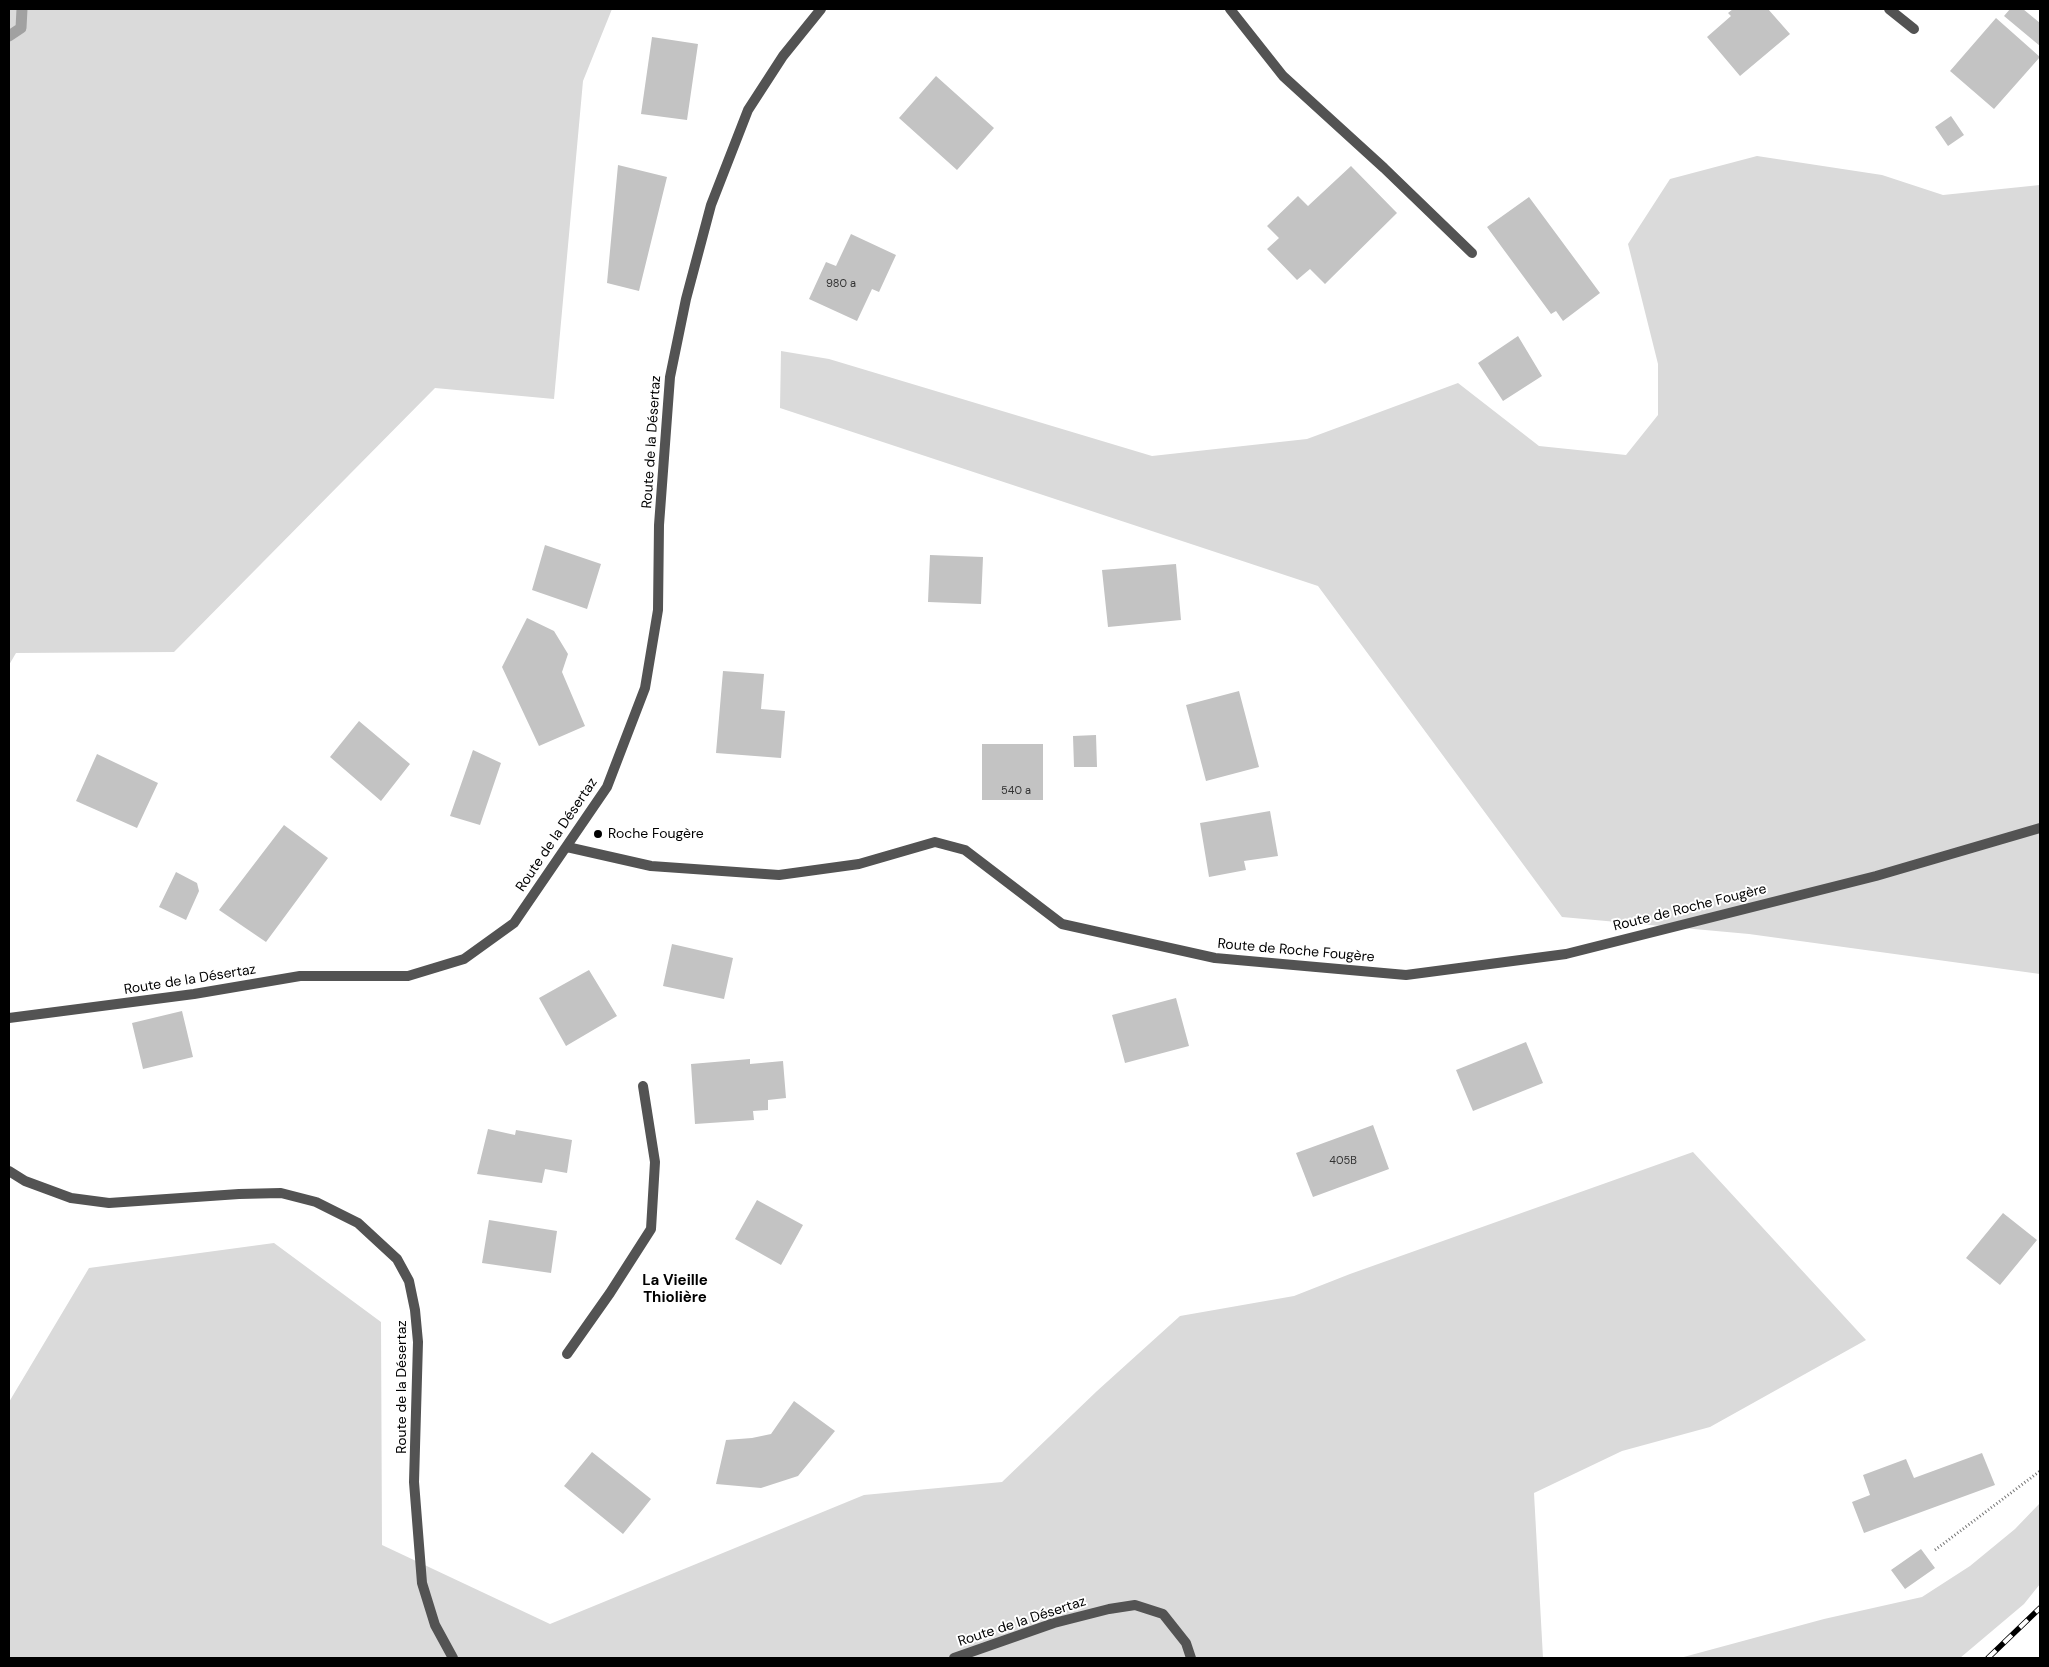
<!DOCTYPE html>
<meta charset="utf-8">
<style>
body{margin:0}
#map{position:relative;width:2049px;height:1667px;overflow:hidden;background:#fff;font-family:"DM Sans",sans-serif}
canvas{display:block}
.frame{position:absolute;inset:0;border:10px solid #000;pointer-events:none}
</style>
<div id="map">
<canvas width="2049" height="1667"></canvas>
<div class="frame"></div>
</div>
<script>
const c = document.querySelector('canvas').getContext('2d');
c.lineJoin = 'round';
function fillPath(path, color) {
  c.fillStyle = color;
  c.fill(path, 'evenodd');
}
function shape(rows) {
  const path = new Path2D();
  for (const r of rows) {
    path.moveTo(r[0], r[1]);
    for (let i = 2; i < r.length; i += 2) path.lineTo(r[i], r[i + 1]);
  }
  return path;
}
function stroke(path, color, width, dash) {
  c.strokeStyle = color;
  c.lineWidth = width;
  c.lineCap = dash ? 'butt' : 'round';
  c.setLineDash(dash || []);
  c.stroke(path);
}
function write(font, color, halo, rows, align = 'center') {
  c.font = font + ' "DM Sans",sans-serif';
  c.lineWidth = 4;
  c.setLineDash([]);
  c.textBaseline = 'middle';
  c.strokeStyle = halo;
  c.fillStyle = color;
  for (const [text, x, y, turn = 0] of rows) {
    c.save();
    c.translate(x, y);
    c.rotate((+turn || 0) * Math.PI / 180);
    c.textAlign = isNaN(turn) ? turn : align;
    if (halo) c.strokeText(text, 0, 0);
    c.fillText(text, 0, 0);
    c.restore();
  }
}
fillPath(shape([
 [9,9,612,9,583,81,554,399,435,388,174,652,16,653,9,665],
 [1757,156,1882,175,1943,195,2040,185,2040,974,1749,934,1562,917,1318,586,780,408,781,351,829,359,1152,456,1307,439,1458,383,1539,446,1626,455,1658,415,1658,364,1628,244,1670,179],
 [1693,1152,1866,1340,1710,1427,1622,1451,1534,1493,1543,1658,9,1658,9,1402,89,1268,274,1243,381,1322,382,1545,550,1624,864,1495,1002,1482,1097,1391,1180,1316,1294,1296,1350,1274],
 [2040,1503,2040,1584,2024,1604,1960,1658,1680,1658,1824,1619,1922,1597,1970,1566,2015,1529]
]), '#dadada');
stroke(shape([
 [9,36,21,28,22,9]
]), '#a1a1a1', 11);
fillPath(shape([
 [1733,9,1768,9,1790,34,1740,76,1707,37,1731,16,1728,13],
 [2010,9,2023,9,2040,23,2040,46,2004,16],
 [1996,18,2040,57,1994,109,1950,71],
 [652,37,698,44,687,120,641,114],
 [936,76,994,128,957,170,899,118],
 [1951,116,1964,135,1948,146,1935,127],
 [618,165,667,177,639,291,607,283],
 [1351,166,1397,213,1325,284,1310,269,1297,280,1267,249,1279,238,1267,226,1298,196,1308,206],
 [1529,197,1600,293,1563,321,1556,311,1551,314,1487,227],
 [851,234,896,255,879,292,872,289,857,321,809,299,826,262,836,266],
 [1518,336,1542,376,1503,401,1478,363],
 [545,545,601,564,587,609,532,590],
 [930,555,983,557,981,604,928,602],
 [1176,564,1181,620,1108,627,1102,570],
 [527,618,554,631,568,654,562,672,585,726,539,746,502,667],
 [723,671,764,674,761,709,785,711,781,758,716,753],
 [1239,691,1259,767,1206,781,1186,705],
 [359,721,410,764,381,801,330,757],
 [1096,735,1097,767,1074,767,1073,736],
 [982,744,1043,744,1043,800,982,800],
 [473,750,501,763,480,825,450,816],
 [97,754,158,783,137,828,76,801],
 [1270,811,1278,856,1244,861,1246,870,1209,877,1200,823],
 [284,825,328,858,266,942,219,910],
 [176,872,197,883,199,891,186,920,159,907],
 [672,944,733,958,724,999,663,986],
 [589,970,617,1016,566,1046,539,998],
 [1176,998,1189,1046,1125,1063,1112,1015],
 [182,1011,193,1057,143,1069,132,1023],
 [1526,1042,1543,1083,1473,1111,1456,1070],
 [750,1059,750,1064,783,1061,786,1098,768,1100,768,1110,753,1111,754,1120,695,1124,691,1064],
 [1373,1125,1389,1169,1313,1197,1296,1153],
 [488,1129,515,1135,516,1130,572,1140,567,1173,545,1169,542,1183,477,1174],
 [757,1200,803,1225,781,1265,735,1239],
 [2003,1213,2037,1240,2000,1285,1966,1258],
 [489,1220,557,1231,551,1273,482,1263],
 [794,1401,835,1431,798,1476,761,1488,716,1484,726,1440,752,1438,771,1434],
 [592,1452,651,1499,623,1534,564,1486],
 [1982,1453,1995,1485,1864,1533,1852,1502,1870,1495,1863,1475,1906,1459,1914,1478],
 [1921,1549,1935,1568,1905,1589,1891,1570]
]), '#c3c3c3');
stroke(shape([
 [1935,1550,2040,1471]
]), '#757575', 3, [1, 2.5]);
stroke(shape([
 [1230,9,1283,76,1384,168,1472,253],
 [567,1354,610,1293,651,1229,655,1162,643,1086]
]), '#535353', 10);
stroke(shape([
 [1889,9,1914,29],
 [567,847,651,866,779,875,859,864,935,842,965,850,1062,924,1215,958,1406,975,1566,954,1876,876,2040,828],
 [9,1018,194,994,300,976,408,976,464,959,514,923,607,787,645,688,658,610,659,525,670,377,686,299,711,205,748,110,783,56,821,9],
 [9,1171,25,1181,71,1198,109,1203,239,1194,281,1193,316,1202,358,1223,397,1259,409,1281,415,1310,418,1342,414,1482,422,1583,435,1625,453,1658],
 [954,1658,1054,1623,1109,1609,1135,1605,1163,1614,1186,1643,1191,1658]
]), '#535353', 10);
const rail = shape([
 [1988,1658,2040,1608]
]);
stroke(rail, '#000', 5.5);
stroke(rail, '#fff', 4, [11]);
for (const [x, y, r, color] of [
 [598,834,5,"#000"]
]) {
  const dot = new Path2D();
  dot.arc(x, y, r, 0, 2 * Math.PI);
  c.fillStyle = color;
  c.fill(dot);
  stroke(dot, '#fff', 2);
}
write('11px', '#313131', null, [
 ["980 a",841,284],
 ["540 a",1016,791],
 ["405B",1343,1161]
]);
write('14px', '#000', '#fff', [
 ["Route de la Désertaz",652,442,-86],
 ["Route de la Désertaz",557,835,-56],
 ["Route de Roche Fougère",1690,908,-14],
 ["Route de Roche Fougère",1296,951,5],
 ["Route de la Désertaz",190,980,-9],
 ["Route de la Désertaz",402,1387,-90],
 ["Route de la Désertaz",1022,1622,-18]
]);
write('14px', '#000', '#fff', [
 ["Roche Fougère",608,834]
], 'left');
write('bold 15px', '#000', '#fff', [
 ["La Vieille",675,1281],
 ["Thiolière",675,1298]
]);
</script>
